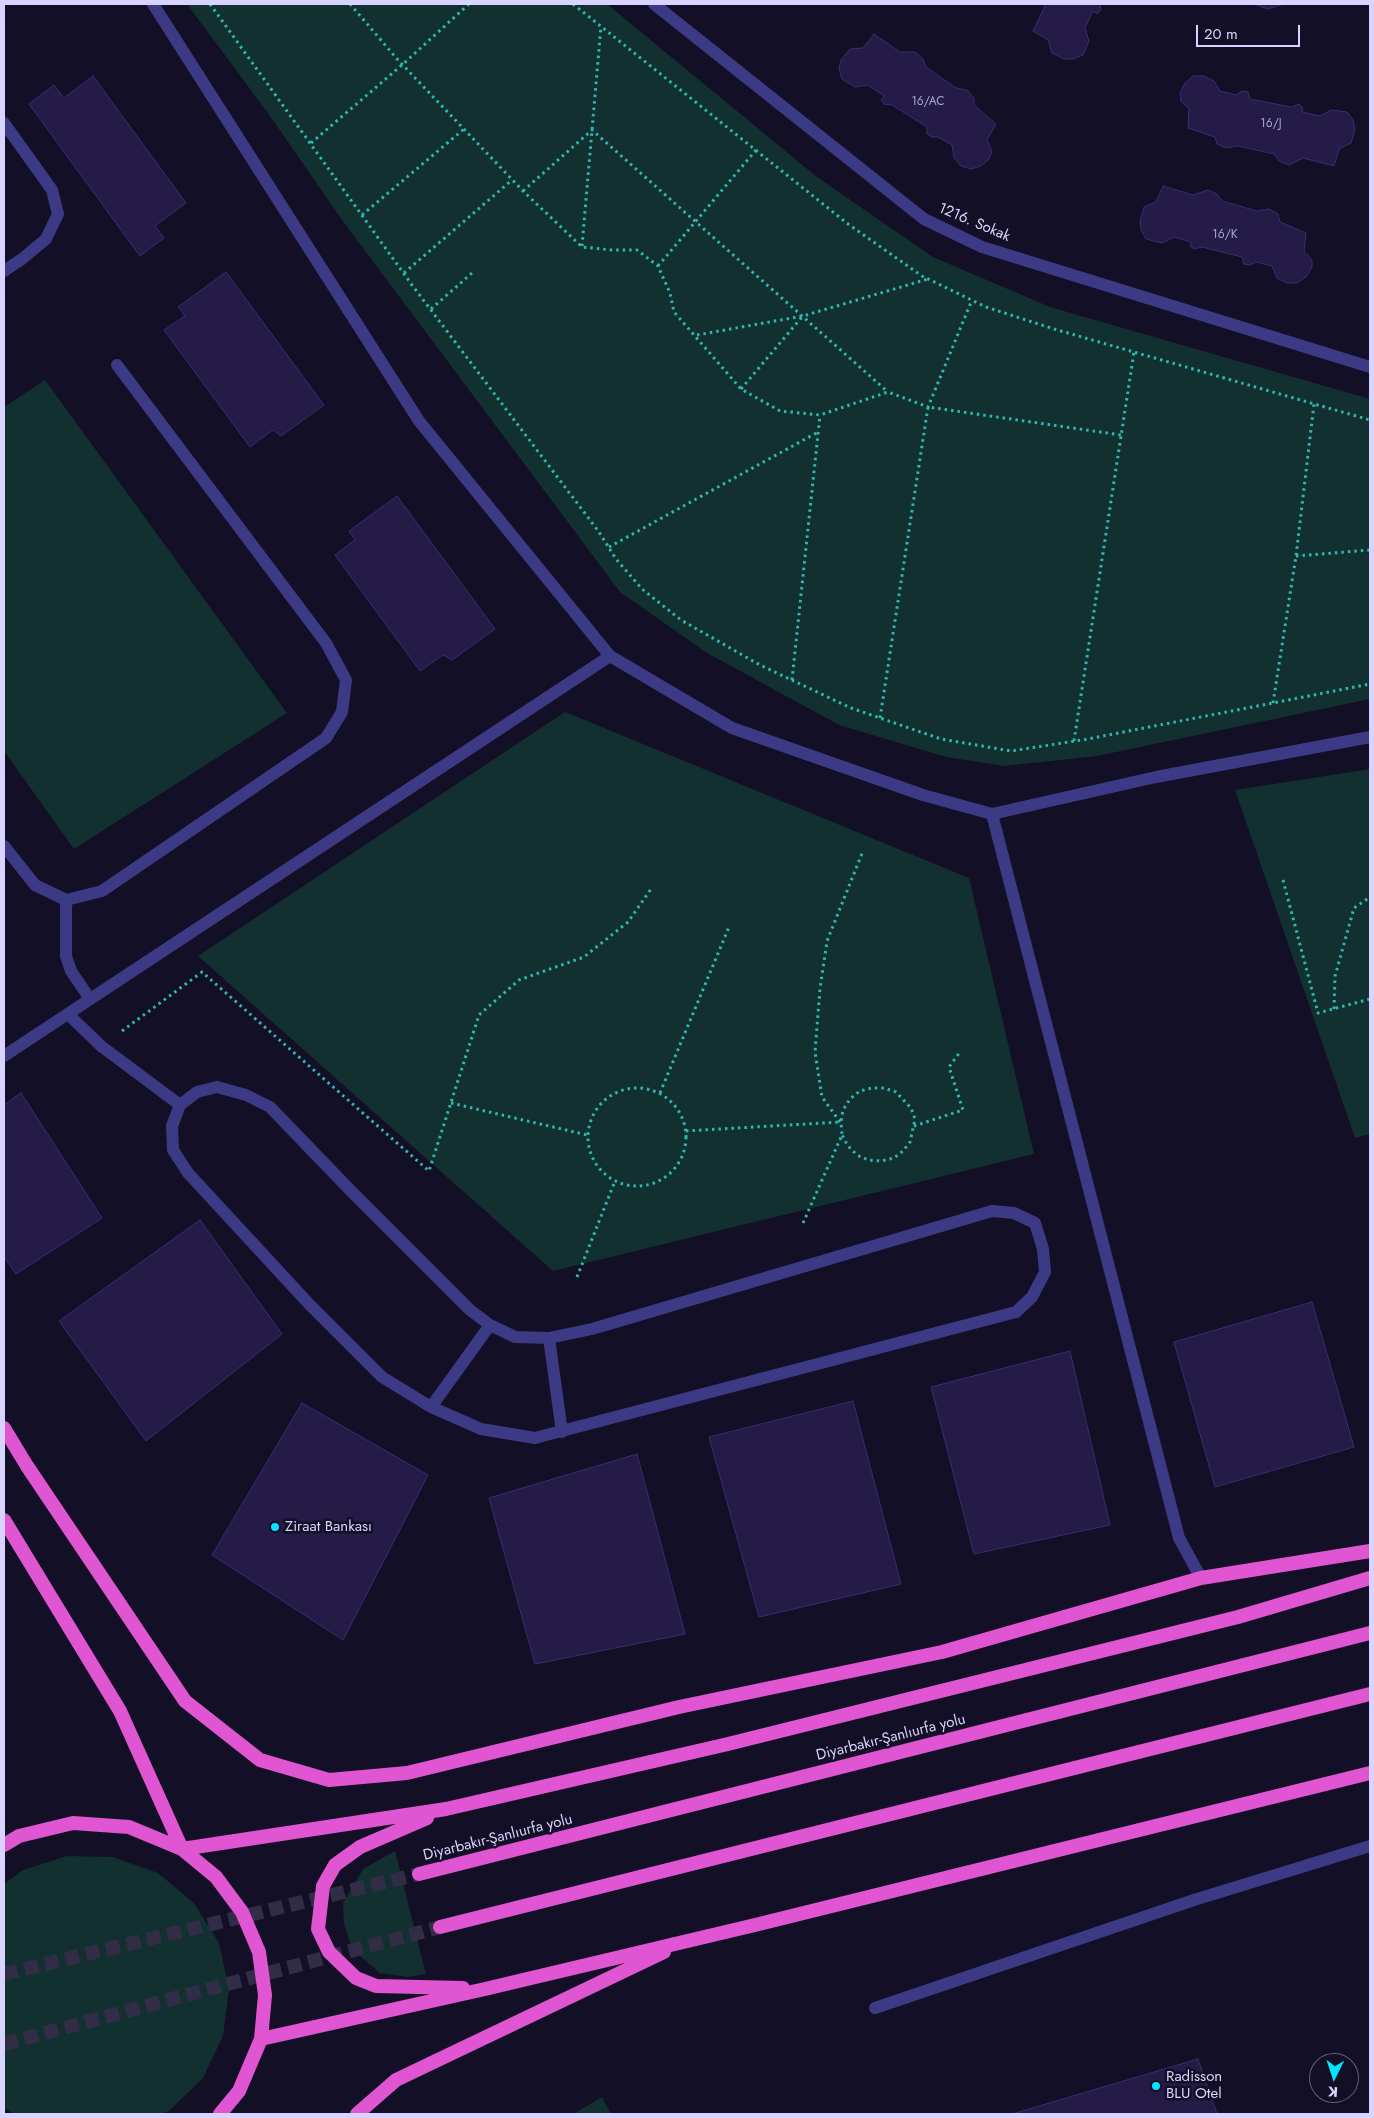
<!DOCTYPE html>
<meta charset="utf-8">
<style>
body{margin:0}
#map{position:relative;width:1374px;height:2118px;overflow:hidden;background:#130f26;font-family:Jost,sans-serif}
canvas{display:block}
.frame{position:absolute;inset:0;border:5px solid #d9d4ff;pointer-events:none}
.north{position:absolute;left:1309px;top:2053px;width:50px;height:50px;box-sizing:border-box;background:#130f26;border:1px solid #625e7d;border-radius:50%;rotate:184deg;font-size:14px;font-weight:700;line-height:20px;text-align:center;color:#d9d4ff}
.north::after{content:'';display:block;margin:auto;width:18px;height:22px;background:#00e5ff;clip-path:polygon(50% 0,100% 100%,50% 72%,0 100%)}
.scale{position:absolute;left:1196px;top:25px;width:104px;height:22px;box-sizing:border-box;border:2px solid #d9d4ff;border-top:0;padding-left:6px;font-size:15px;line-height:18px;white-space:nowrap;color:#d9d4ff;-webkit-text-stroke:4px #130f26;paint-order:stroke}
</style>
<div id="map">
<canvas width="1374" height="2118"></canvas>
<div class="frame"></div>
<div class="north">K</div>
<div class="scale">20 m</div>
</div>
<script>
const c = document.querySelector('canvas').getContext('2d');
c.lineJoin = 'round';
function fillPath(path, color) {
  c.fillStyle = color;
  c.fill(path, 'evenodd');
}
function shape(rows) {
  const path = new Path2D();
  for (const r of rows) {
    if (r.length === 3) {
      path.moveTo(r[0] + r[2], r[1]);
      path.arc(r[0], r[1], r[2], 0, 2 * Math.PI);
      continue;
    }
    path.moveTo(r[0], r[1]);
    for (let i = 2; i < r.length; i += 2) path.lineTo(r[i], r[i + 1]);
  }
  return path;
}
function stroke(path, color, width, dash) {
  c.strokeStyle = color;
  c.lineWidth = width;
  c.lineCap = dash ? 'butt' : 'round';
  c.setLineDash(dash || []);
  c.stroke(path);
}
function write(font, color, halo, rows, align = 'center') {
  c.font = font + ' Jost,sans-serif';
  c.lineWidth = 5;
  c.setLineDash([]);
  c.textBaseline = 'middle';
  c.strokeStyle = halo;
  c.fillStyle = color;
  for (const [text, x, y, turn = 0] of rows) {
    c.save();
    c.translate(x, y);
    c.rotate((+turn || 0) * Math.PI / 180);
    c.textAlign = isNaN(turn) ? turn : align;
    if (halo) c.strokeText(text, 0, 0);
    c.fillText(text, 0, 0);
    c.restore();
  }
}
fillPath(shape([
 [187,4,607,4,817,177,933,257,1050,307,1370,399,1370,699,1097,756,1004,766,946,757,839,725,707,653,620,592,342,220,270,116],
 [45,380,287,713,74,849,4,751,4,407],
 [565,712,969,878,1034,1154,553,1271,198,956],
 [1370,769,1370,1134,1355,1138,1235,790],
 [395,1851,426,1974,407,1977,380,1973,352,1949,344,1924,343,1903,363,1869],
 [67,1856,113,1857,158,1873,194,1903,219,1943,229,1989,223,2036,203,2078,169,2111,163,2114,14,2114,4,2108,4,1884,23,1870],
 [602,2097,611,2114,573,2114]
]), '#12302f');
const building = shape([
 [1046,4,1100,4,1101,10,1097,14,1093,11,1085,28,1089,41,1083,55,1073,59,1064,59,1052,53,1048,40,1033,31,1046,4],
 [1254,4,1284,4,1268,9,1254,4],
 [874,34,900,52,915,52,923,59,926,67,956,88,967,90,974,98,974,105,996,124,987,140,992,151,989,159,981,166,971,169,961,166,954,158,952,145,938,137,932,137,927,134,927,127,892,105,884,104,881,100,884,96,868,85,855,87,842,79,839,69,841,60,850,49,863,48,874,34],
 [93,76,186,203,155,226,164,238,140,256,29,104,54,85,64,98,93,76],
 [1193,76,1204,76,1214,81,1220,91,1236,95,1242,91,1248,92,1250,99,1291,107,1299,104,1303,108,1302,112,1320,116,1331,110,1347,112,1353,120,1355,130,1351,143,1339,149,1334,166,1303,158,1289,165,1279,161,1274,154,1238,146,1226,148,1217,144,1215,137,1188,128,1189,109,1181,101,1180,93,1185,83,1193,76],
 [1163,186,1193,195,1208,190,1217,194,1222,201,1257,211,1269,209,1278,214,1280,222,1306,233,1304,251,1312,260,1312,267,1306,277,1297,283,1287,283,1277,278,1272,266,1256,262,1250,265,1244,264,1242,257,1202,247,1194,249,1190,246,1191,242,1174,237,1162,243,1146,239,1141,230,1140,221,1144,207,1156,202,1163,186],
 [226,272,324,405,281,436,273,430,250,447,164,330,185,316,178,307,226,272],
 [397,496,495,629,452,660,443,655,420,671,335,555,355,540,349,531,397,496],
 [21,1093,102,1218,16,1274,4,1257,4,1105,21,1093],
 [200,1220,282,1334,146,1441,59,1321,200,1220],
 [1312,1302,1354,1447,1215,1487,1174,1342,1312,1302],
 [1070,1351,1110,1525,974,1554,931,1387,1070,1351],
 [853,1401,901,1584,759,1617,709,1437,853,1401],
 [302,1403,428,1475,343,1640,212,1555,302,1403],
 [637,1454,685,1634,535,1664,489,1498,637,1454],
 [1198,2059,1217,2114,1012,2114,1198,2059]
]);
fillPath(building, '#241b47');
stroke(building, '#3b2d73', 1);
stroke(shape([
 [4,1974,419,1874],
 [4,2044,440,1927]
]), '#312d47', 14, [14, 7]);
stroke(shape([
 [210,4,412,285,599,532,616,559,642,589,681,620,760,665,851,708,941,739,1011,751,1088,739,1370,684],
 [350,4,398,60,523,191,582,247,612,250,637,250,658,266,670,293,674,312,741,389,780,411,820,415,888,392,928,407,972,300],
 [573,4,848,224,922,276,986,307,1054,329,1370,420],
 [311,143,402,65,469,4],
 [523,191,592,130,888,392],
 [362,215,464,129],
 [582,246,601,26],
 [658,266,756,150],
 [404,273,512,180],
 [431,309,472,273],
 [697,335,803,316,928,279],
 [741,389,802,317],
 [609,547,818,432],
 [1296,556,1370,550],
 [792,680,820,415],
 [1273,703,1296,556,1314,404],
 [880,718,928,407,1121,435],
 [1074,741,1134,352],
 [1283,880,1318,1013,1370,999],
 [1334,1009,1335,976,1354,908,1370,897],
 [122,1031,202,972,429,1171,479,1015,519,980,584,957,628,922,651,889],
 [637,1137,49],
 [660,1093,729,927],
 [451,1103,587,1135],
 [840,1122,822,1097,815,1052,820,989,827,941,863,851],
 [914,1126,963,1110,949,1067,960,1052],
 [686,1131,840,1122],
 [803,1223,842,1135,841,1122,843,1110,850,1099,860,1091,872,1088,884,1088,896,1092,911,1108,915,1119,910,1142,903,1151,894,1158,881,1161,868,1160,857,1155,848,1146,842,1135],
 [577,1277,615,1181]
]), '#2fb8b0', 3, [2.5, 4]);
stroke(shape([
 [4,123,52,190,58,214,46,239,22,259,4,271],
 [4,846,35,885,66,900,102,891,326,738,342,712,346,680,326,643,117,365],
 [66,900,66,956,71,971,90,999],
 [68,1014,101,1046,180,1105],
 [217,1087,246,1095,270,1107,350,1190,470,1310,490,1325,515,1337,549,1338,592,1329,992,1211,1014,1213,1035,1223,1043,1249,1045,1272,1032,1297,1016,1312,535,1438,481,1429,431,1407,382,1377,309,1304,188,1173,173,1150,172,1126,180,1105,197,1092,217,1087],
 [549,1338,562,1432],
 [431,1407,490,1325],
 [875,2008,1194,1900,1370,1846]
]), '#3d3a85', 12);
stroke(shape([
 [153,4,419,421,610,656,732,728,923,795,992,814,1156,777,1370,737],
 [654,4,924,219,982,247,1370,367],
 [992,814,1179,1538,1201,1578],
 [4,1056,610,656]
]), '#3d3a85', 12);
stroke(shape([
 [4,1428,27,1466,185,1701,260,1760,329,1780,407,1773,679,1707,942,1652,1201,1578,1370,1551],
 [4,1520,120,1711,182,1849,446,1809,728,1744,1238,1617,1370,1578],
 [427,1818,360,1847,335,1865,323,1886,318,1929,329,1952,356,1978,376,1986,463,1988],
 [4,1845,19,1836,73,1823,129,1827,182,1849,216,1877,242,1912,259,1952,265,1995,261,2039,239,2091,220,2114],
 [419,1874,1370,1633],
 [440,1927,1370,1694],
 [261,2039,485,1989,755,1925,1370,1773],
 [357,2114,396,2080,664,1952]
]), '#e055d1', 14);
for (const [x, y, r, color] of [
 [275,1527,5,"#00e5ff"],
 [1156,2086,5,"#00e5ff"]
]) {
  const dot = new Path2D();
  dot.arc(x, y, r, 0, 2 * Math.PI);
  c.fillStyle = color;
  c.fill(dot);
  stroke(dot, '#130f26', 2);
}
write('12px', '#aca6d1', null, [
 ["16/AC",928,102],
 ["16/J",1271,124],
 ["16/K",1225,235]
]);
write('15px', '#d9d4ff', '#130f26', [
 ["1216. Sokak",974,223,23],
 ["Diyarbakır-Şanlıurfa yolu",891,1738,-14],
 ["Diyarbakır-Şanlıurfa yolu",498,1838,-14]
]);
write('15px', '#d9d4ff', '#130f26', [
 ["Ziraat Bankası",285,1527],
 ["Radisson",1166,2077],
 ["BLU Otel",1166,2094]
], 'left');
</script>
